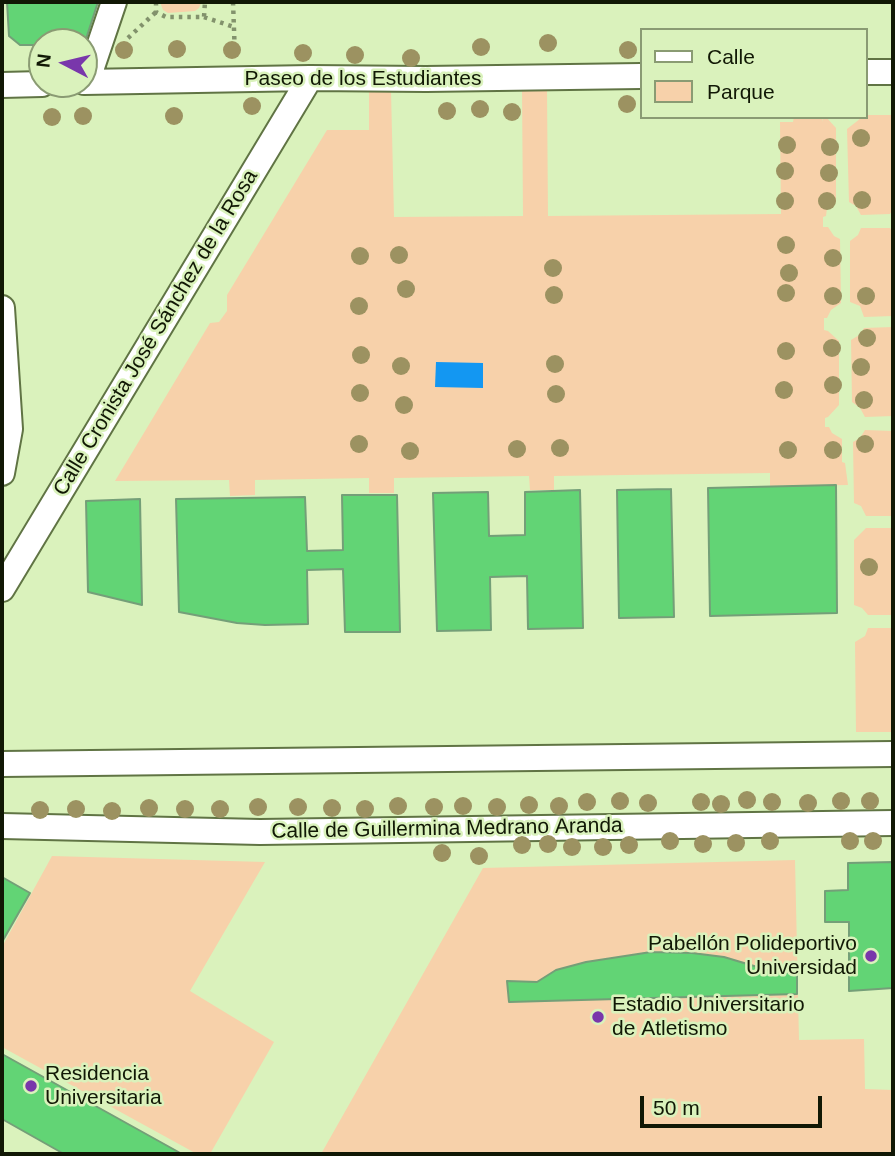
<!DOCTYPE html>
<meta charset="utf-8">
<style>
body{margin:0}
#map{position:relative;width:895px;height:1156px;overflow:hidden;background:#daf2bc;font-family:Helvetica,sans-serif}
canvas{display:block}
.frame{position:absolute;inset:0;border:4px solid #111805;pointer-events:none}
.legend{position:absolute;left:640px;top:28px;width:228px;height:91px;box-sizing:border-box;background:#daf2bc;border:2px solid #8a9b73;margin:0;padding:9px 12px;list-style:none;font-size:21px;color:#111805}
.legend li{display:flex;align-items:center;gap:14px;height:35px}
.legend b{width:35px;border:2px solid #8a9b73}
.north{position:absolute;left:28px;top:28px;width:70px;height:70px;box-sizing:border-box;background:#daf2bc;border:2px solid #8a9b73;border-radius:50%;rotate:277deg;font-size:19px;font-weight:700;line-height:28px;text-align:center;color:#111805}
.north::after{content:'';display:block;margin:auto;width:24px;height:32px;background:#7937ab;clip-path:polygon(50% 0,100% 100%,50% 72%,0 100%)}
.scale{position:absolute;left:640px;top:1096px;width:182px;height:32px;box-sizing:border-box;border:4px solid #111805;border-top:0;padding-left:9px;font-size:21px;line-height:24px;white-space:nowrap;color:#111805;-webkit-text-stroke:5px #daf2bc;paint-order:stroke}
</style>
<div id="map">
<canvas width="895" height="1156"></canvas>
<div class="frame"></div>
<ul class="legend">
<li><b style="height:9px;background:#fff"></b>Calle</li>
<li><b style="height:19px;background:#f7d1aa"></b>Parque</li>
</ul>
<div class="north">N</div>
<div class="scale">50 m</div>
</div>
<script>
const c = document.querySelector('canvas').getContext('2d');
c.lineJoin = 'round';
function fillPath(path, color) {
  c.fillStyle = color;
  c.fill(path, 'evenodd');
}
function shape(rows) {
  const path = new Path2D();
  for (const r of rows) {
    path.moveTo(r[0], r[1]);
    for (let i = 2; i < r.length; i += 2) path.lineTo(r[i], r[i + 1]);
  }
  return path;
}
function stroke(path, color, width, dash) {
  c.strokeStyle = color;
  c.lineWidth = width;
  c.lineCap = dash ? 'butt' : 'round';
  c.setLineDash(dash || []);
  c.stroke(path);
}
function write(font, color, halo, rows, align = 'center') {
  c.font = font + ' Helvetica,sans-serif';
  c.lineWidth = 5;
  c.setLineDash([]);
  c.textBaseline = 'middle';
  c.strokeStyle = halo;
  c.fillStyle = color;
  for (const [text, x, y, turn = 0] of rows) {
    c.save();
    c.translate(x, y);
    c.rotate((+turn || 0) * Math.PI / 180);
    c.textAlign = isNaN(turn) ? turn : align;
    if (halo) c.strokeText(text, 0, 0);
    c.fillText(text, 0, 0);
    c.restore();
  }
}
fillPath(shape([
 [160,2,201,2,201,3,199,8,195,11,168,13,163,10],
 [522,89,547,90,548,216,781,214,780,122,793,122,794,117,822,117,822,122,823,117,826,117,836,128,836,202,827,208,826,216,823,217,823,227,828,227,834,236,840,239,841,303,831,310,827,318,824,318,824,330,828,331,839,341,839,405,828,417,825,418,825,427,829,427,832,433,842,439,842,462,845,463,848,485,770,486,770,473,554,476,554,490,530,490,529,476,394,478,394,493,369,493,369,478,255,480,255,495,230,496,229,480,115,481,210,323,219,322,227,311,227,295,327,130,369,130,369,92,391,91,394,217,523,216],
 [865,115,893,115,893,209,890,214,861,215,856,206,849,202,847,129],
 [861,228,890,228,893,232,893,316,864,317,860,306,850,302,850,241,858,235],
 [893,327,893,416,865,417,860,408,852,402,851,340,861,334,864,328],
 [865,430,893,431,893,516,866,516,861,506,854,503,853,442,860,438],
 [866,528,893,528,893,615,868,615,862,608,854,605,854,540],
 [868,628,893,628,893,732,856,732,855,642,865,636],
 [52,856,265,862,190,991,274,1042,210,1154,197,1154,2,1047,2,947],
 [795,860,799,1040,864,1039,865,1089,893,1090,893,1154,321,1154,483,868]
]), '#f7d1aa');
fillPath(shape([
 [436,362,483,363,483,388,435,387]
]), '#1397f2');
const building = shape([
 [7,2,98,2,85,42,42,42,42,45,20,45,9,36,7,2],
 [836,485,837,613,710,616,708,488,836,485],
 [671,489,674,617,619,618,617,490,671,489],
 [580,490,583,628,528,629,527,576,490,577,491,630,437,631,433,493,488,492,489,536,525,535,525,492,580,490],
 [342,495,397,495,400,632,345,632,343,569,307,570,308,624,265,625,237,623,179,612,176,499,305,497,307,551,343,550,342,495],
 [140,499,142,605,88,592,86,501,140,499],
 [893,862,893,988,849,991,849,922,825,922,825,891,848,890,848,863,893,862],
 [2,877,30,893,2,942,2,877],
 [651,952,692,953,724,957,774,972,797,973,797,994,509,1002,507,981,537,982,556,970,586,962,651,952],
 [2,1054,182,1154,64,1154,2,1119,2,1054]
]);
fillPath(building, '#62d475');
stroke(building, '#749f78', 2);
const street = shape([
 [865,72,893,72],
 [84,82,310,78,426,79,641,76],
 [87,82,114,2],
 [2,85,42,84],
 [2,308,10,429,2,473],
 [2,589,310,78],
 [2,764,893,754],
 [2,826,260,832,893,823]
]);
stroke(street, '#607444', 28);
stroke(shape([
 [156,2,156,12,166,17,204,17,205,2],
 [233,2,235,57],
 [204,17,234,27],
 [128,38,156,12]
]), '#82926c', 4.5, [3.5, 5]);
stroke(street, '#fff', 24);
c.fillStyle = '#9c9261';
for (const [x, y] of [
 [548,43],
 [481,47],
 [177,49],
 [124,50],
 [232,50],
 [628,50],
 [303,53],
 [355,55],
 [411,58],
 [627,104],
 [252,106],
 [480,109],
 [447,111],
 [512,112],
 [83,116],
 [174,116],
 [52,117],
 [861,138],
 [787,145],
 [830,147],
 [785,171],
 [829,173],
 [862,200],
 [785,201],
 [827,201],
 [786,245],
 [399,255],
 [360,256],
 [833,258],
 [553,268],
 [789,273],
 [406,289],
 [786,293],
 [554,295],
 [833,296],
 [866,296],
 [359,306],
 [867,338],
 [832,348],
 [786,351],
 [361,355],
 [555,364],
 [401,366],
 [861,367],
 [833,385],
 [784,390],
 [360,393],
 [556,394],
 [864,400],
 [404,405],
 [359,444],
 [865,444],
 [560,448],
 [517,449],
 [788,450],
 [833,450],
 [410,451],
 [869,567],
 [747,800],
 [620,801],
 [841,801],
 [870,801],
 [587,802],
 [701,802],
 [772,802],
 [648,803],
 [808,803],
 [721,804],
 [529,805],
 [398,806],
 [463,806],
 [559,806],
 [258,807],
 [298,807],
 [434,807],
 [497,807],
 [149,808],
 [332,808],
 [76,809],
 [185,809],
 [220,809],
 [365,809],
 [40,810],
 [112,811],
 [670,841],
 [770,841],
 [850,841],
 [873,841],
 [736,843],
 [548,844],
 [703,844],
 [522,845],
 [629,845],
 [572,847],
 [603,847],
 [442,853],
 [479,856]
]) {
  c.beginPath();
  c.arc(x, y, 9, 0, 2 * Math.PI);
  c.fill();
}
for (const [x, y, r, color] of [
 [871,956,7,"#7937ab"],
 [598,1017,7,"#7937ab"],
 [31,1086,7,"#7937ab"]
]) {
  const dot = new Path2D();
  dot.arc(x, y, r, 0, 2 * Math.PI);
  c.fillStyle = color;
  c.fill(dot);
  stroke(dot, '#daf2bc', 2.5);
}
write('21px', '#111805', '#daf2bc', [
 ["Paseo de los Estudiantes",363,79],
 ["Calle Cronista José Sánchez de la Rosa",156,333,-59],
 ["Calle de Guillermina Medrano Aranda",447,829,-1]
]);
write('21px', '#111805', '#daf2bc', [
 ["Pabellón Polideportivo",857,944,"right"],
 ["Universidad",857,968,"right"],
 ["Estadio Universitario",612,1005],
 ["de Atletismo",612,1029],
 ["Residencia",45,1074],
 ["Universitaria",45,1098]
], 'left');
</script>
